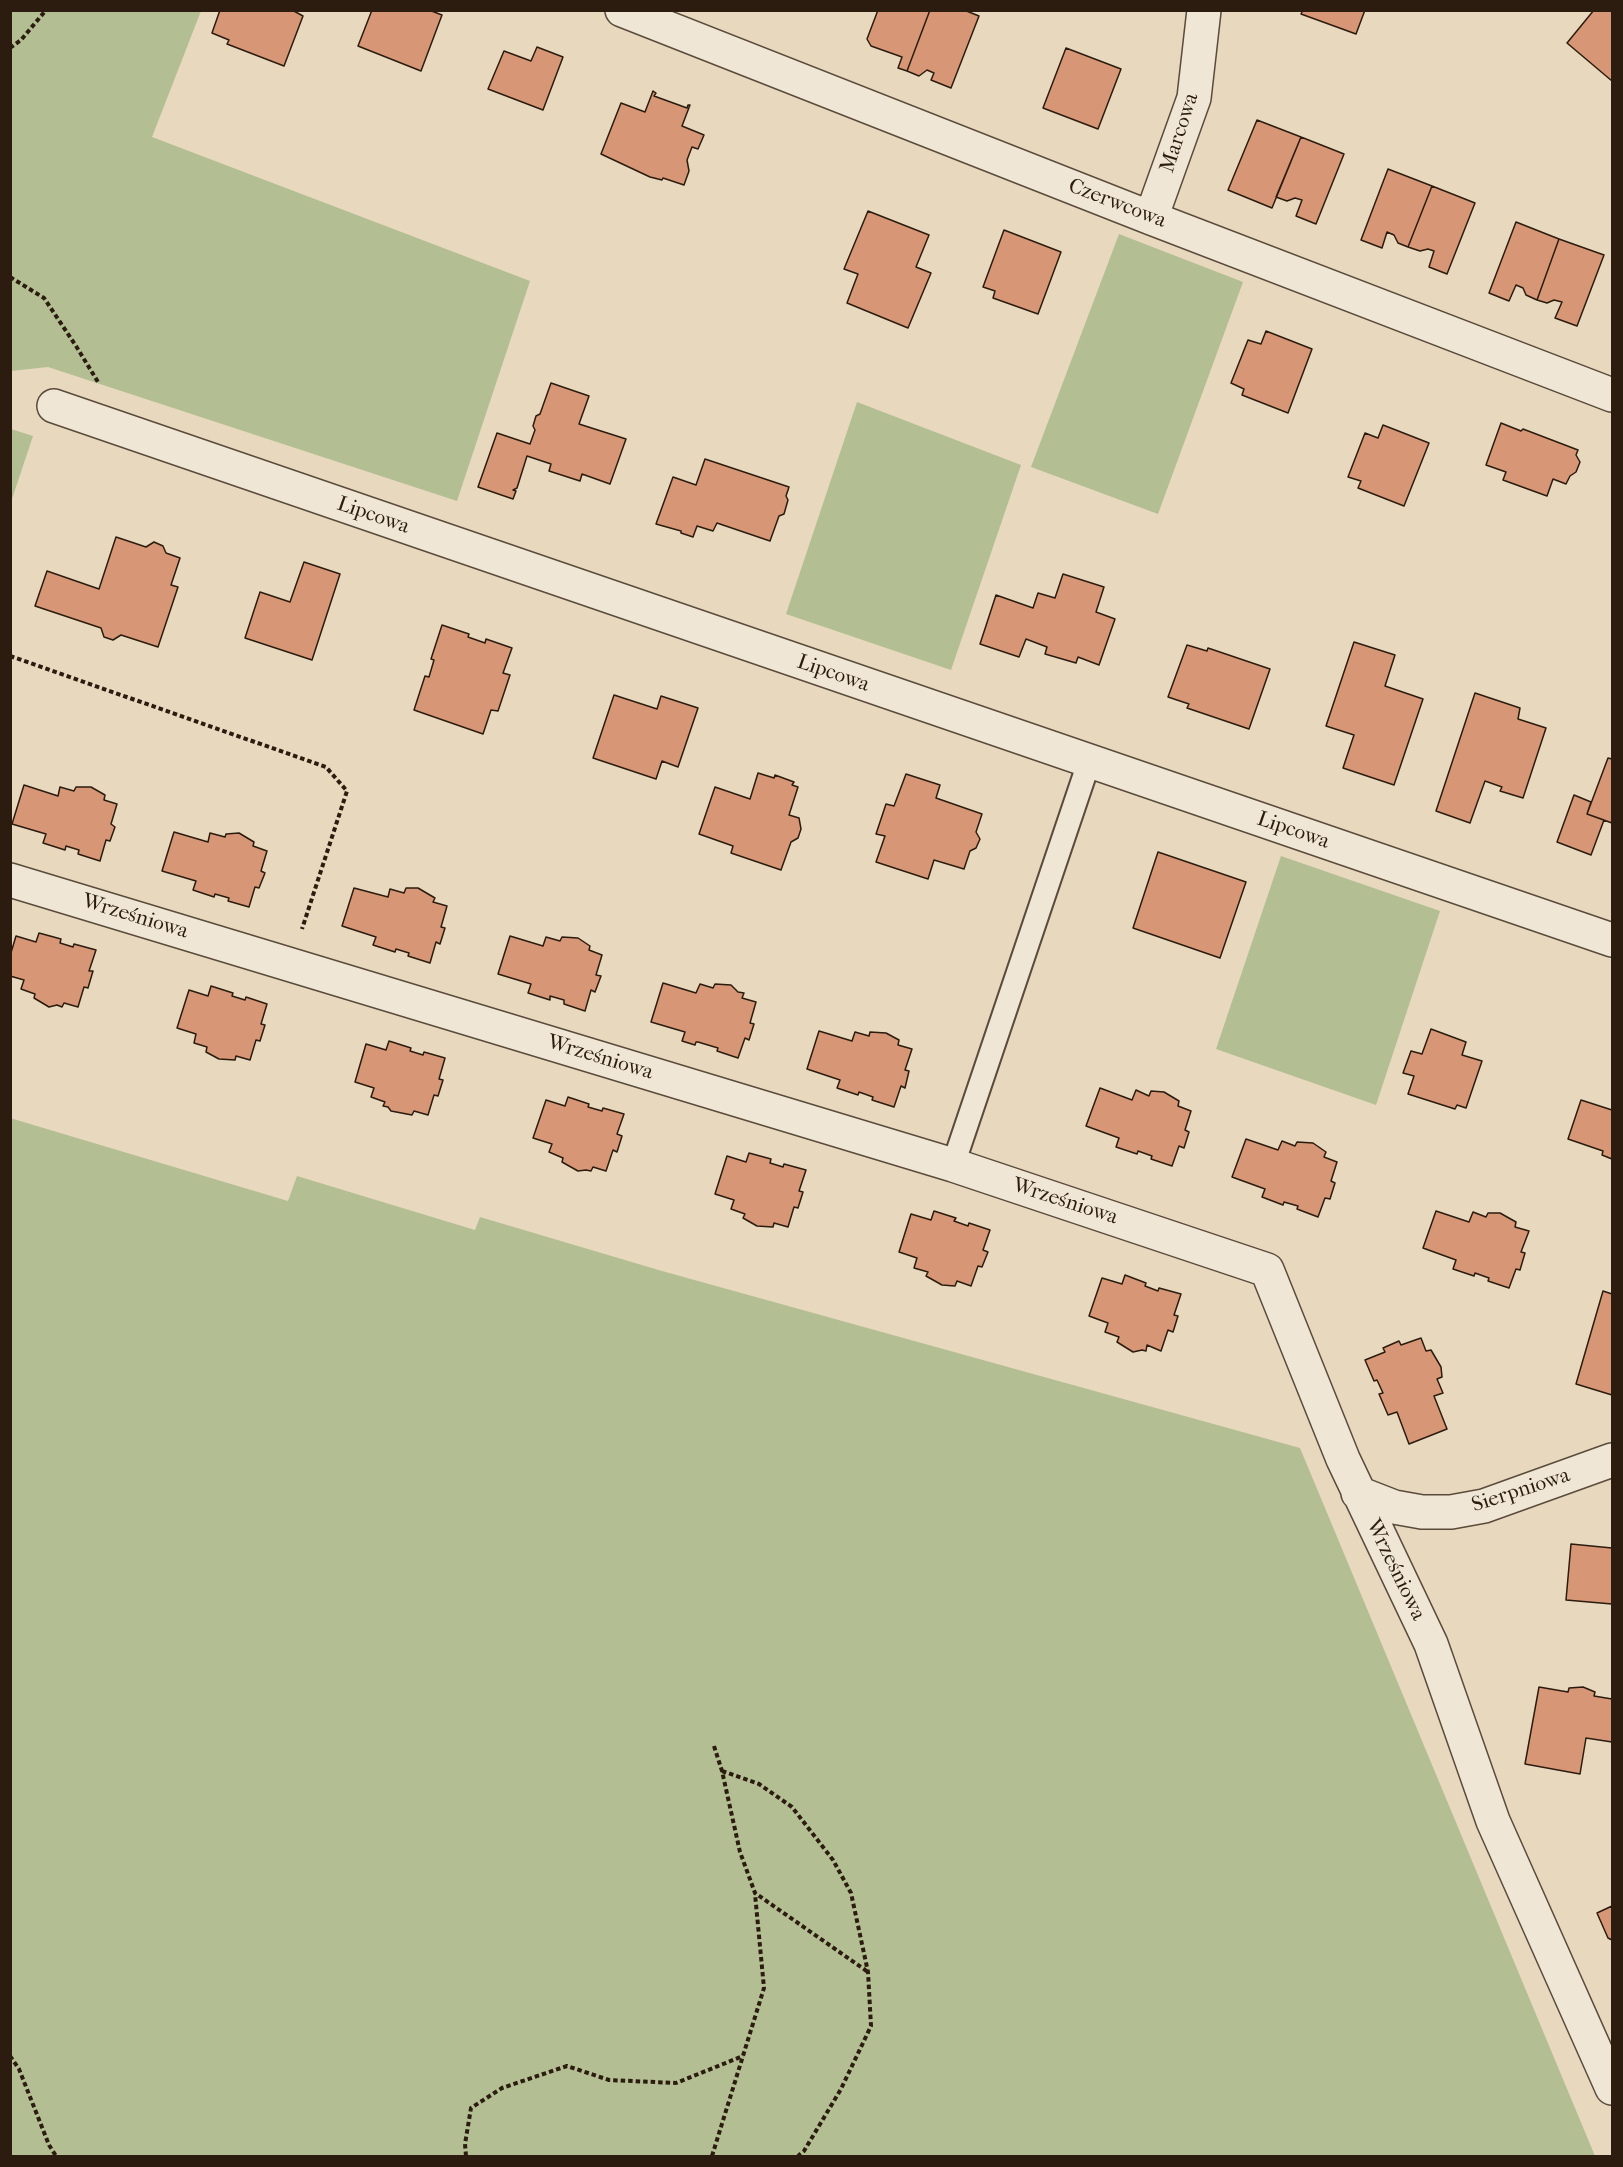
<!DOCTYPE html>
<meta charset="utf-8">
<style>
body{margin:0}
#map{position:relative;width:1623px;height:2167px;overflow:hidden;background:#e7d8be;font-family:"IM FELL French Canon",serif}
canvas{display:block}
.frame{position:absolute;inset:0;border:12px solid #2b1c0f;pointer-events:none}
</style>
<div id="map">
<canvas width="1623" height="2167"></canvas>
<div class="frame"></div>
</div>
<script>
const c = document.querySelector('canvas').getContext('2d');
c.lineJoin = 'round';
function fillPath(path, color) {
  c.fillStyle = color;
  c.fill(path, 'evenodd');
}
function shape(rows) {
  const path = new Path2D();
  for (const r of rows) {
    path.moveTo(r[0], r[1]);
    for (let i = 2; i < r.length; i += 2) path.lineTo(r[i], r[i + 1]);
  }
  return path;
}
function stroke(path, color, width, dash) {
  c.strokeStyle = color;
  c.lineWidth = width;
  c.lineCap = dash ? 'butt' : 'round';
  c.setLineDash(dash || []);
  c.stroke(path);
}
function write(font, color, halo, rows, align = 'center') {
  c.font = font + ' "IM FELL French Canon",serif';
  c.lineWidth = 5;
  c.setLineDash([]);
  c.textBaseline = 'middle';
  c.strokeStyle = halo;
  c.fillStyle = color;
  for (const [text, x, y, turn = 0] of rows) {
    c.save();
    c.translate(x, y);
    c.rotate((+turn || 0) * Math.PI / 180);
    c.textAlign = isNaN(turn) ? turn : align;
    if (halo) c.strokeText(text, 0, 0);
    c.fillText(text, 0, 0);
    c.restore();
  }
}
fillPath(shape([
 [10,11,201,11,152,137,530,281,457,501,48,367,11,371],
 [1119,234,1243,282,1158,514,1031,467],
 [857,402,1021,465,951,670,786,614],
 [11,429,33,436,11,502,10,429],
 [1281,856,1440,911,1376,1105,1216,1049],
 [10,1118,288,1201,297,1176,475,1230,480,1217,662,1271,1300,1448,1595,2156,11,2156]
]), '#b3bf93');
const building = shape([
 [220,10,292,10,303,16,284,66,227,44,229,40,212,33,220,10],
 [372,10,429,10,442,15,421,71,358,46,372,10],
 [878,10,930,10,907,71,898,68,902,57,871,46,867,39,878,10],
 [930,10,964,10,979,16,951,88,931,80,934,73,927,70,919,76,907,71,930,10],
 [1303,10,1365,10,1356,34,1301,14,1303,10],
 [1594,10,1612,10,1612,81,1567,43,1594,10],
 [537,47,563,57,543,110,488,89,504,51,531,61,537,47],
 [1066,48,1121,69,1098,129,1043,108,1066,48],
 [653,91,656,93,654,96,687,108,688,105,690,105,682,126,704,135,698,149,692,147,687,160,689,171,684,185,663,178,662,180,650,177,601,154,621,103,645,112,653,91],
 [1257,120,1301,137,1272,208,1228,190,1257,120],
 [1301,137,1344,154,1316,224,1296,216,1302,200,1295,198,1287,201,1276,197,1301,137],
 [1388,169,1432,186,1408,247,1398,243,1394,235,1387,232,1382,248,1361,240,1388,169],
 [1432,186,1475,203,1447,274,1429,267,1434,251,1428,249,1420,251,1408,247,1432,186],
 [868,211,929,235,916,267,931,273,908,328,847,303,858,274,844,269,868,211],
 [1516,222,1559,239,1537,300,1526,295,1523,288,1516,285,1509,301,1489,293,1516,222],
 [1004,230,1061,252,1038,314,993,298,995,291,983,287,1004,230],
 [1559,239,1604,255,1577,326,1555,318,1562,302,1554,300,1547,303,1537,300,1559,239],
 [1266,331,1312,349,1288,413,1242,395,1244,389,1231,383,1248,340,1261,344,1266,331],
 [551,383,589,396,579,424,626,439,610,484,582,474,580,481,549,471,551,464,527,456,517,488,513,490,516,491,513,499,478,487,497,433,530,444,535,430,533,426,536,416,540,414,551,383],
 [1501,423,1521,431,1523,429,1578,450,1576,455,1580,462,1576,472,1570,476,1566,484,1553,479,1547,496,1503,480,1506,472,1486,465,1501,423],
 [1383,425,1429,443,1404,506,1358,488,1361,481,1348,477,1365,433,1378,438,1383,425],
 [705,459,789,487,786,496,788,500,784,514,779,516,770,541,717,523,713,531,697,526,693,537,681,533,681,531,656,524,673,477,696,485,705,459],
 [116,537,146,547,154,542,163,546,166,553,180,558,171,585,178,587,158,647,121,635,113,640,104,637,101,628,35,606,47,571,99,589,116,537],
 [304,562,340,574,312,660,245,638,260,592,290,602,304,562],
 [1063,574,1104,587,1096,612,1115,619,1099,665,1078,657,1076,663,1045,654,1047,647,1026,639,1019,657,980,644,996,595,1033,608,1038,593,1055,598,1063,574],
 [442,625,469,634,468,637,485,643,486,639,512,648,503,673,510,675,498,711,491,710,483,734,414,710,425,676,429,677,434,660,431,659,442,625],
 [1354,642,1395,655,1385,686,1423,699,1394,785,1343,768,1354,735,1326,726,1354,642],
 [1187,645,1207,651,1208,648,1270,669,1249,729,1187,708,1189,704,1168,697,1187,645],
 [1475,693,1520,708,1518,719,1546,728,1523,798,1500,791,1502,787,1485,781,1470,823,1436,811,1475,693],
 [614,695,657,709,661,696,698,708,678,767,662,761,656,779,593,758,614,695],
 [1608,758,1612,759,1612,823,1587,814,1608,758],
 [758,773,774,778,775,775,794,782,792,785,798,787,789,815,799,818,801,829,798,838,791,842,781,870,731,853,733,846,699,834,715,787,750,799,758,773],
 [906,774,940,785,936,798,982,814,976,832,980,839,976,848,970,851,964,869,934,860,928,879,876,862,885,836,876,834,886,804,894,806,906,774],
 [24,785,58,796,60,787,74,791,76,787,91,787,105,795,104,800,117,804,111,824,115,827,110,841,106,840,100,861,78,854,79,850,66,846,65,850,43,843,46,834,12,824,24,785],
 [1574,795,1591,802,1587,814,1604,820,1591,855,1557,842,1574,795],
 [174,832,208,842,210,833,225,837,226,834,239,833,254,842,253,846,267,851,261,871,265,873,259,888,255,887,249,907,228,901,229,898,215,894,214,897,193,890,196,881,162,871,174,832],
 [1158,852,1246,882,1220,958,1133,928,1158,852],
 [354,888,388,897,390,889,404,893,406,888,418,888,435,898,433,902,447,906,441,927,445,928,440,944,436,942,430,963,408,956,409,953,396,949,395,952,373,945,376,937,342,926,354,888],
 [39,933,61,939,60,943,73,947,74,944,96,950,89,971,93,971,88,988,84,987,78,1007,64,1003,62,1007,57,1005,49,1007,34,998,35,994,21,989,24,980,10,976,10,956,16,936,36,942,39,933],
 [510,936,543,946,546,937,560,941,562,937,578,938,590,946,589,950,602,955,596,975,601,976,595,992,591,990,585,1011,564,1004,564,1000,550,996,550,1000,528,993,531,984,498,974,510,936],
 [663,983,696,993,700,984,713,988,715,984,731,985,738,992,744,993,742,998,756,1002,750,1023,754,1024,749,1040,745,1038,738,1058,717,1051,718,1048,698,1042,696,1042,695,1045,682,1041,685,1032,651,1022,663,983],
 [211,986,233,993,232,996,245,1000,246,997,267,1004,261,1024,265,1025,260,1041,256,1040,250,1060,236,1056,235,1060,219,1059,206,1052,207,1047,194,1043,196,1034,177,1028,189,990,208,996,211,986],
 [1431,1029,1466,1042,1462,1055,1482,1061,1466,1108,1457,1105,1455,1109,1408,1094,1414,1076,1403,1073,1411,1051,1422,1054,1431,1029],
 [819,1031,852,1041,855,1032,869,1036,870,1032,886,1033,899,1040,898,1045,912,1049,905,1070,909,1071,905,1088,901,1086,894,1107,872,1100,873,1097,859,1092,858,1095,837,1088,840,1080,807,1069,819,1031],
 [389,1041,411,1048,410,1051,423,1055,424,1052,445,1058,439,1079,443,1080,438,1096,434,1095,428,1115,414,1111,412,1115,391,1111,388,1107,383,1106,385,1102,371,1097,374,1088,355,1082,366,1044,386,1050,389,1041],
 [1100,1088,1132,1100,1136,1090,1149,1096,1151,1091,1164,1092,1179,1101,1178,1106,1191,1111,1185,1130,1189,1132,1184,1148,1179,1146,1172,1166,1151,1159,1152,1156,1138,1151,1137,1154,1116,1147,1119,1138,1086,1126,1100,1088],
 [568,1097,589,1104,588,1107,602,1111,603,1108,624,1114,617,1134,622,1136,617,1152,613,1150,606,1171,593,1167,591,1171,586,1170,578,1171,562,1162,563,1158,549,1152,552,1144,533,1138,546,1100,565,1106,568,1097],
 [1581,1100,1612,1110,1612,1159,1602,1155,1603,1151,1568,1139,1581,1100],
 [1246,1139,1278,1150,1282,1141,1295,1146,1297,1142,1313,1143,1326,1152,1324,1157,1337,1162,1331,1181,1335,1183,1330,1199,1325,1198,1318,1217,1297,1209,1298,1206,1284,1202,1283,1205,1262,1197,1265,1189,1232,1177,1246,1139],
 [749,1153,771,1159,770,1163,783,1167,784,1164,806,1170,799,1191,803,1192,798,1208,794,1207,788,1227,774,1223,773,1227,757,1226,743,1218,745,1214,731,1209,734,1200,715,1194,727,1156,746,1162,749,1153],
 [934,1211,956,1218,954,1221,968,1226,969,1223,990,1230,983,1250,988,1252,982,1267,978,1266,971,1286,957,1281,955,1286,942,1285,926,1276,928,1272,914,1268,917,1258,899,1252,911,1214,931,1220,934,1211],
 [1436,1211,1469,1222,1473,1212,1486,1217,1488,1213,1500,1213,1516,1222,1515,1227,1529,1231,1521,1252,1525,1253,1520,1270,1516,1269,1509,1288,1488,1281,1489,1278,1475,1273,1474,1276,1453,1269,1456,1260,1423,1248,1436,1211],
 [1125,1275,1146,1283,1145,1286,1158,1291,1159,1288,1181,1294,1174,1315,1178,1316,1173,1332,1168,1330,1161,1351,1147,1345,1146,1351,1142,1350,1133,1352,1117,1342,1119,1337,1105,1332,1108,1323,1089,1316,1102,1278,1122,1284,1125,1275],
 [1603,1291,1612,1294,1612,1395,1576,1384,1603,1291],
 [1421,1338,1426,1351,1431,1350,1441,1367,1442,1377,1437,1379,1443,1393,1434,1396,1447,1429,1409,1444,1397,1412,1388,1415,1379,1394,1383,1393,1377,1380,1374,1381,1365,1360,1385,1352,1383,1348,1399,1341,1401,1345,1421,1338],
 [1571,1544,1612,1548,1612,1604,1566,1600,1571,1544],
 [1539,1687,1568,1692,1569,1688,1583,1687,1595,1692,1594,1696,1612,1699,1612,1742,1586,1738,1580,1774,1525,1764,1539,1687],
 [1612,1906,1612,1940,1608,1938,1597,1913,1612,1906]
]);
fillPath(building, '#d79776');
stroke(building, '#2b1c0f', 1.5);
const lane = shape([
 [953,1165,1089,762]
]);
const street = shape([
 [622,10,1151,218,1612,395],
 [1151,218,1194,98,1204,10],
 [54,406,1612,940],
 [10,880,953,1165,1267,1270,1343,1459,1431,1644,1493,1821,1612,2088],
 [1358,1493,1394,1507,1422,1512,1451,1512,1484,1506,1612,1460]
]);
stroke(lane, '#5a4b3b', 26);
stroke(street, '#5a4b3b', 36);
stroke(shape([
 [10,48,21,40,46,10],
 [10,277,44,298,76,346,98,382],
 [10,656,326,767,347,791,302,929],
 [714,1746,722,1771,740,1852,755,1893,868,1972],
 [722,1771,759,1784,792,1807,833,1860,851,1893,868,1972,871,2026,841,2089,804,2151,798,2156],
 [10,2056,19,2069,49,2145,56,2156],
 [466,2156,465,2144,471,2108,502,2088,567,2066,609,2080,676,2083,743,2056],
 [712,2156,764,1988,755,1894]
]), '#2b1c0f', 4, [4.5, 3]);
stroke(lane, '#efe6d5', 22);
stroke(street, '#efe6d5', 33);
write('21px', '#2b1c0f', '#efe6d5', [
 ["Marcowa",1180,133,-72],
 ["Czerwcowa",1117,204,21],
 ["Lipcowa",373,516,19],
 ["Lipcowa",833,674,19],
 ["Lipcowa",1293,831,19],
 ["Wrześniowa",135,917,17],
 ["Wrześniowa",600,1058,17],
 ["Wrześniowa",1065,1202,18],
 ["Sierpniowa",1521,1491,-18],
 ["Wrześniowa",1395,1570,64]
]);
</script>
